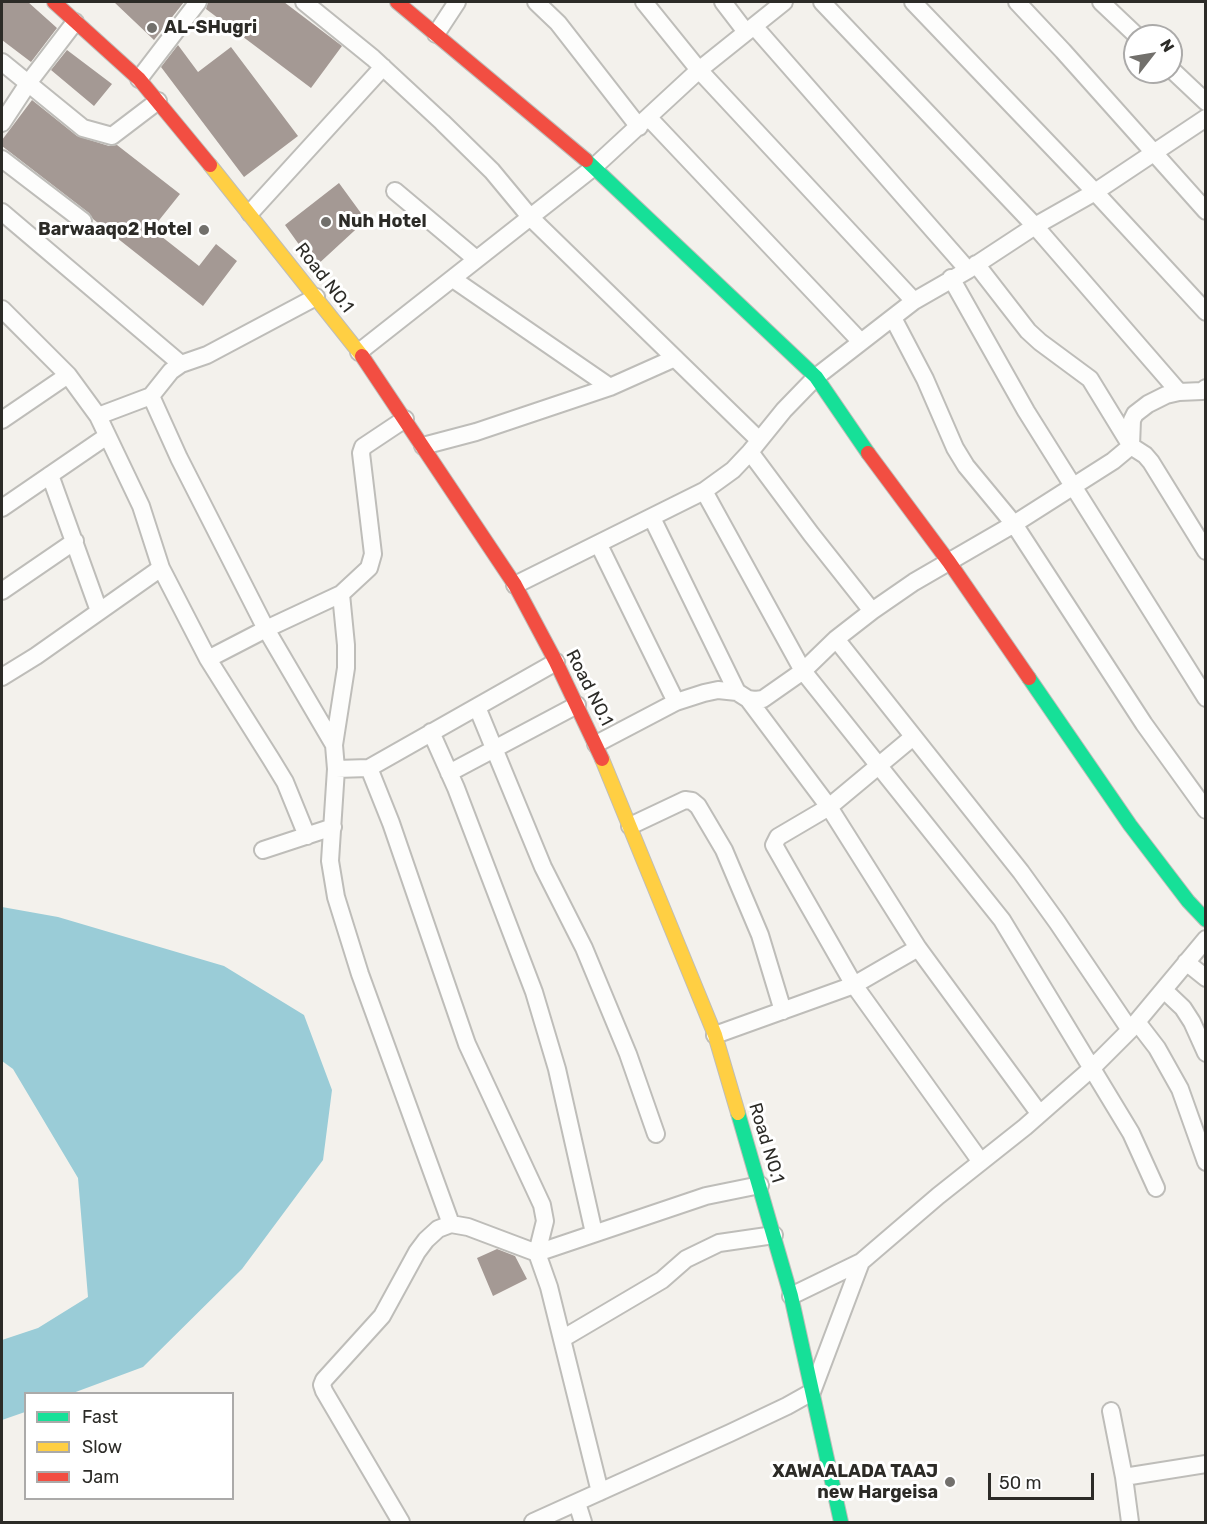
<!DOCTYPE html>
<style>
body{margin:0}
#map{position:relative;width:1207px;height:1524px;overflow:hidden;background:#f3f1ec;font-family:Rubik,sans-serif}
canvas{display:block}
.frame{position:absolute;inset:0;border:3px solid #2c2b27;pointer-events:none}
.legend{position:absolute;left:24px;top:1392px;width:210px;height:108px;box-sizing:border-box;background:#fff;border:2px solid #abaaa9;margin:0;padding:8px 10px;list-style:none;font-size:18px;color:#2c2b27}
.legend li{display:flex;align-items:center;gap:12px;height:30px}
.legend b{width:30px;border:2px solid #abaaa9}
.north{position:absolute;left:1123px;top:24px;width:60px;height:60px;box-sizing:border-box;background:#fff;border:2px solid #abaaa9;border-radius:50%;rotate:59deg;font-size:16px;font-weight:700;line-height:24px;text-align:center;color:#2c2b27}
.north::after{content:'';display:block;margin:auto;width:21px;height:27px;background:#72706c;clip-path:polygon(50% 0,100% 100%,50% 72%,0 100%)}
.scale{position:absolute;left:988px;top:1473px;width:106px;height:27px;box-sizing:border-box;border:3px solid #2c2b27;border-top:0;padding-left:8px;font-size:18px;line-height:21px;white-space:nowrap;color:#2c2b27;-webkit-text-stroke:4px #fff;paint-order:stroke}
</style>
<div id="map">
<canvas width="1207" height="1524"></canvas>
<div class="frame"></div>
<ul class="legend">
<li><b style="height:8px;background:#16e098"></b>Fast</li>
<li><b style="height:8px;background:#ffcf43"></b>Slow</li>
<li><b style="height:8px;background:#f24e42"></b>Jam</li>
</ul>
<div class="north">N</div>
<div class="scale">50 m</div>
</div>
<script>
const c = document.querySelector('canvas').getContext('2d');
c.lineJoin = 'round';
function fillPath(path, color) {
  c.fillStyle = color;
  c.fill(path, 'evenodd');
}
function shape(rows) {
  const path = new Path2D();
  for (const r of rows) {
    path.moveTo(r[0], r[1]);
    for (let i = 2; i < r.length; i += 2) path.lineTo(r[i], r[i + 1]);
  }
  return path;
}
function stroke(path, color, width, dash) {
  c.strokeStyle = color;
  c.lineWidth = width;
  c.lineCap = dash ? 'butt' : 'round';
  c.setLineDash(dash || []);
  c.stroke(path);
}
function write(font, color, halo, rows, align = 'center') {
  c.font = font + ' Rubik,sans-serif';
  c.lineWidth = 6;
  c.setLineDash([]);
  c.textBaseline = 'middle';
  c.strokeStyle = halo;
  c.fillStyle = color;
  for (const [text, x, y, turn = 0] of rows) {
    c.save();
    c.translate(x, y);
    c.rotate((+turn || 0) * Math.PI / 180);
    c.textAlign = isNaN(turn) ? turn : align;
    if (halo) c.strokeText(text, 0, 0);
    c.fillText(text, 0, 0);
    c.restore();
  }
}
fillPath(shape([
 [2,907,58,917,224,966,304,1015,332,1090,323,1160,242,1269,143,1367,73,1393,26,1394,25,1412,2,1420,2,1340,38,1328,88,1297,78,1178,13,1069,2,1061]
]), '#9accd7');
fillPath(shape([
 [2,2,28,2,57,28,31,62,2,40],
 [114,2,184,2,154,40],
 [208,2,284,2,342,46,311,88,206,9],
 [178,45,198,72,231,47,298,136,244,177,161,67],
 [67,50,112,84,94,106,51,70],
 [32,100,77,136,109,146,117,145,180,194,152,229,199,266,216,244,237,261,203,306,93,219,89,213,2,146,2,140],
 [339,183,366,220,315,267,285,225],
 [497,1249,515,1256,527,1279,493,1296,477,1258]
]), '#a49994');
const street = shape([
 [304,2,373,58,442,122,492,171,531,218,759,440],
 [536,2,558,23,639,127],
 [644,2,699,70,914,301],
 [723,2,746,32],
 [822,2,1035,226,1179,392],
 [913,2,1095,192,1206,312],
 [1017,2,1063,51,1206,211],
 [1101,2,1137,36],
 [754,26,968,270],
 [436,34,457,2],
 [2,62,83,128,112,136,158,101],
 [1171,69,1206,102],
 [139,79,198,2],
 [649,118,861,342],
 [2,123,29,82,75,22],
 [2,159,83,221],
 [395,191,476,259],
 [2,212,181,364],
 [250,213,383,67],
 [976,264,1028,331,1040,342,1090,379,1131,446,1145,455,1151,462,1206,551],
 [951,278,1026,411,1206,698],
 [453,279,610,387],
 [2,309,68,375,98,416,141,506,161,568,36,656,2,677],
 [893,318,925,379,955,448,966,466,1014,524,1144,724,1206,810],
 [359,352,594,167,699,70,784,2],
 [151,396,179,458,266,629,334,745],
 [98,416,151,396,171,371,181,364,207,355,316,297],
 [2,420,68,375],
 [423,446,476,432,610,387,675,358],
 [750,452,811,534,872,611],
 [50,475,99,611],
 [704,491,803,671,1002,920,1131,1133,1156,1188],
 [2,508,107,436],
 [652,518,737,692],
 [599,545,676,702],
 [161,568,208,659],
 [515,585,704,491,733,470,750,452,784,410,816,377,914,301,968,270,1035,226,1095,192,1206,118],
 [2,591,75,541],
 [341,594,346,645,346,668,334,745,336,769,330,861,336,897,360,974,451,1224],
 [836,639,1021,872,1057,922,1130,1030],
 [748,699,829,807,918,948,1039,1113],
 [477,707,543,867,584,948,628,1054,656,1134],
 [431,732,456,788,534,992,557,1069,594,1233],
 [913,737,829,807,778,837,774,845,854,985,981,1162],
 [596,744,676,702,704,693,718,690,737,692,748,699,755,700,763,699,803,671,836,639,872,611,914,582,1014,524,1113,461,1131,446,1132,420,1135,414,1148,404,1166,395,1179,392,1202,391,1206,388],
 [369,768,391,823,467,1044,542,1205,545,1221,537,1253,549,1287,600,1492],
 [336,769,369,768,556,662],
 [449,773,577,705],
 [630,826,685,800,692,801,698,806,724,850,760,935,783,1011],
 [307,836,285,782,271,759,208,659,266,629,341,594,369,568,373,554,361,453,363,447,405,419],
 [263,850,333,827],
 [1186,962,1206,978],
 [1164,990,1183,1008,1192,1022,1206,1053],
 [1137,1022,1157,1048,1180,1089,1206,1162],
 [715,1035,854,985,918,948],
 [791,1296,861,1262,938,1196,1025,1127,1091,1069,1130,1030,1206,939],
 [562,1339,662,1280,686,1259,719,1243,774,1235],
 [1111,1411,1124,1477],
 [577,1503,583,1522],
 [401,1522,324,1391,322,1385,324,1380,382,1316,417,1252,426,1240,438,1229,451,1224,468,1227,537,1253,706,1196,760,1185],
 [533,1522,730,1433,787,1406,812,1392,861,1262],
 [1130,1522,1124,1477,1206,1464]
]);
const fast = shape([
 [586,160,816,377,868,453],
 [1029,678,1130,825,1188,901,1206,920],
 [738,1113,791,1296,841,1522]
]);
const slow = shape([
 [210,165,362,356],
 [602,759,715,1035,738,1113]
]);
const jam = shape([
 [54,2,139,79,210,165],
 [397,2,586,160],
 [362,356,515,585,556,662,602,759],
 [868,453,949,562,1029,678]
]);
stroke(street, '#bebdb9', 20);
stroke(fast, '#bebdb9', 16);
stroke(slow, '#bebdb9', 16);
stroke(jam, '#bebdb9', 16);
stroke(street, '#fdfdfc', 16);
stroke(fast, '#16e098', 14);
stroke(slow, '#ffcf43', 14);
stroke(jam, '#f24e42', 14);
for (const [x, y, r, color] of [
 [152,28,6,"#72706c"],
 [326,222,6,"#72706c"],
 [204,230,6,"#72706c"],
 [950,1482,6,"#72706c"]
]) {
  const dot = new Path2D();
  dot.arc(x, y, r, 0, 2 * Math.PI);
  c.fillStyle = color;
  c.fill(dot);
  stroke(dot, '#fff', 2);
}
write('bold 18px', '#2c2b27', '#fff', [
 ["AL-SHugri",164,28],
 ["Nuh Hotel",338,222],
 ["Barwaaqo2 Hotel",192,230,"right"],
 ["XAWAALADA TAAJ",938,1472,"right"],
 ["new Hargeisa",938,1493,"right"]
], 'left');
write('18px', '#2c2b27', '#fff', [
 ["Road NO.1",324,278,52],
 ["Road NO.1",589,688,63],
 ["Road NO.1",766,1143,73]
]);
</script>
